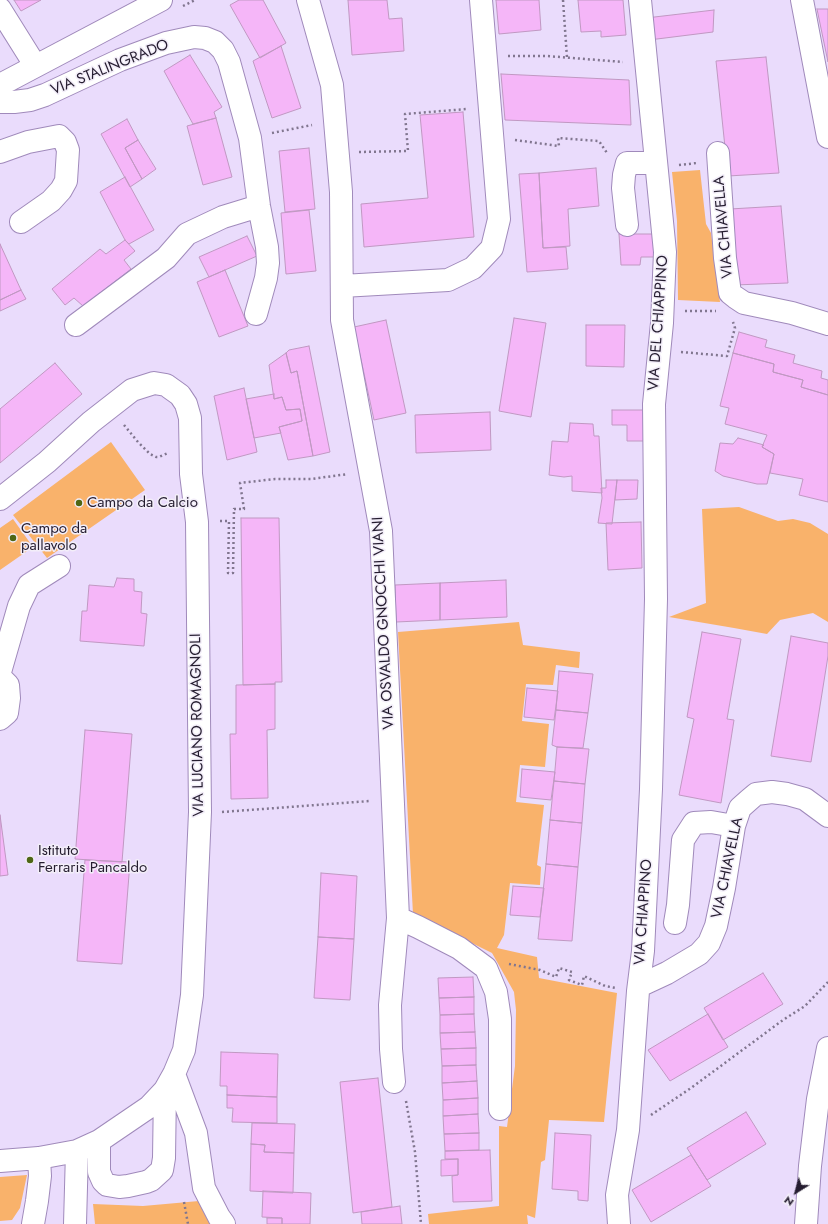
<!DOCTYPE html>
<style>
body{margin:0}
#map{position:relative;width:828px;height:1224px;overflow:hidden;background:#eadcfc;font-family:Jost,sans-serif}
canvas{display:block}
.north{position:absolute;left:776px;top:1172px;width:40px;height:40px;-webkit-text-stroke:3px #f3eef9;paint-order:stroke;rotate:217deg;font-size:11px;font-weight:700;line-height:16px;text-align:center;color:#251d30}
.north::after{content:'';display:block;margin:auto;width:14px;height:18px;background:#251d30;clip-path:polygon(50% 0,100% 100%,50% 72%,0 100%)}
</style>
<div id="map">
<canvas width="828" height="1224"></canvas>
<div class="north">N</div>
</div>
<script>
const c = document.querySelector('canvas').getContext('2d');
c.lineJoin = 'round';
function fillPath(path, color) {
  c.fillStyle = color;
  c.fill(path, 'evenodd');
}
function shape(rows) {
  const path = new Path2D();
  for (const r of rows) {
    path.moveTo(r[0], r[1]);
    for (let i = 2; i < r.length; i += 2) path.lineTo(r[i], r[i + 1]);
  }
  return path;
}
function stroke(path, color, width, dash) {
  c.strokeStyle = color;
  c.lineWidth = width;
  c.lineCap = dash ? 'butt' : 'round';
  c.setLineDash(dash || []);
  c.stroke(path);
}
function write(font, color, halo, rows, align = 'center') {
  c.font = font + ' Jost,sans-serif';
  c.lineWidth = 3;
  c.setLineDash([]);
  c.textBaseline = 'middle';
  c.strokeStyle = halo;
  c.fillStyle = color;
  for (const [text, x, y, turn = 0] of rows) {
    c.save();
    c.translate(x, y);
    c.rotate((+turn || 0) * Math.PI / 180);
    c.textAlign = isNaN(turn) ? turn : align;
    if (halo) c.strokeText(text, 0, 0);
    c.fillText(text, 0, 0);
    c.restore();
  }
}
fillPath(shape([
 [700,170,706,224,711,233,720,302,678,300,677,221,672,172],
 [111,442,145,490,47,558,13,515],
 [739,507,778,521,793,519,810,523,828,534,828,622,813,613,780,620,767,634,734,628,669,617,706,603,702,509],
 [13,519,33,547,0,570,0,528],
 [519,622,523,645,580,652,579,668,556,665,553,685,526,684,522,721,549,724,545,767,520,765,516,802,544,805,537,865,541,867,540,885,510,883,504,935,497,948,537,957,539,978,617,993,604,1122,549,1120,545,1160,541,1162,535,1218,527,1215,528,1224,429,1224,428,1214,499,1206,499,1126,507,1127,515,1066,516,1010,514,992,492,953,413,914,398,632],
 [27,1175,20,1208,12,1220,0,1221,0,1177],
 [199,1201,211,1224,95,1224,93,1204,143,1206]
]), '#f9b26b');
const building = shape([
 [14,0,41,0,21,11,14,0],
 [239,0,263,0,286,43,260,58,230,5,239,0],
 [348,0,387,0,389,19,402,18,404,51,352,55,348,0],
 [496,0,539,0,541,30,499,34,496,0],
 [578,0,623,0,626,35,601,37,601,31,581,32,578,0],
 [817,9,828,9,828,62,817,9],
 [714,10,713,32,649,40,646,18,714,10],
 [281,46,301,108,272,118,253,61,281,46],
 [190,55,222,107,214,112,216,118,193,124,164,71,190,55],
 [766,57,779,173,728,176,716,61,766,57],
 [501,74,629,80,631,125,505,120,501,74],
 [463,112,474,237,364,247,361,204,428,198,420,115,463,112],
 [216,118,232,177,203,185,187,126,216,118],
 [127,119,138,140,125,148,142,179,130,187,101,134,127,119],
 [138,140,156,169,142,179,125,148,138,140],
 [309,148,315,209,285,212,279,151,309,148],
 [596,168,599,206,568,209,570,246,543,248,539,173,596,168],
 [539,173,543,248,566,247,568,269,527,272,519,174,539,173],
 [125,177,154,230,129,244,125,240,100,192,125,177],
 [781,206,788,283,734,285,730,209,781,206],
 [309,210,316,271,286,274,281,213,309,210],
 [619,234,655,234,656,257,641,257,640,265,621,265,619,234],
 [247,236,257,256,209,277,199,257,247,236],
 [125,240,135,251,124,260,131,269,83,306,74,298,65,305,52,289,100,249,106,254,125,240],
 [0,244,21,290,0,300,0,244],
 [225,270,248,326,219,337,197,282,225,270],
 [21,290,26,299,0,311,0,300,21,290],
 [514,318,546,323,531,417,499,411,514,318],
 [386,320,406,413,374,420,354,327,386,320],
 [586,325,625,325,624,367,586,366,586,325],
 [739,332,767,340,765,347,795,355,793,363,822,371,821,378,828,380,828,395,801,387,803,380,773,372,774,364,733,353,739,332],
 [309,346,330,452,313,456,297,371,291,373,286,353,289,350,309,346],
 [286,353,291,373,297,371,313,456,288,460,279,427,302,421,300,409,286,410,282,397,274,399,269,365,286,353],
 [733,353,774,364,773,372,803,380,801,387,828,395,828,502,799,495,803,479,770,473,774,454,762,447,767,435,725,424,729,408,720,406,733,353],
 [55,363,82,394,0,463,0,409,55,363],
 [244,388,257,452,227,460,214,396,244,388],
 [274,394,274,399,282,397,286,410,300,409,302,421,279,427,281,433,254,438,246,399,274,394],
 [612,410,644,410,644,441,627,441,627,425,612,425,612,410],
 [490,412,491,450,416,453,415,415,490,412],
 [570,423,593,424,594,436,599,436,602,493,572,491,572,476,564,477,549,475,552,441,568,442,570,423],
 [738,438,764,445,762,447,774,454,767,484,757,484,723,476,715,471,720,443,733,444,738,438],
 [606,480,617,480,612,524,598,523,602,498,601,488,606,488,606,480],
 [617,480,638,480,637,499,615,500,617,480],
 [241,518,279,518,282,682,275,682,275,684,243,685,241,518],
 [641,522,642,568,608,570,606,523,641,522],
 [117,578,134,579,134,591,142,592,141,613,147,614,144,646,80,641,82,611,87,611,89,585,114,587,117,578],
 [506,580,507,617,440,620,440,583,506,580],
 [440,583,440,620,396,622,395,585,440,583],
 [702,632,741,639,727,719,734,720,721,803,679,795,694,719,687,717,702,632],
 [791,636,828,643,828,656,811,762,771,756,791,636],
 [559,671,593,674,588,713,556,710,559,671],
 [275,684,275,729,267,730,268,798,231,799,230,734,236,734,236,685,275,684],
 [527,688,558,691,554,720,524,717,527,688],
 [556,710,588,713,583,748,557,747,552,745,556,710],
 [85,730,132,734,122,862,75,859,85,730],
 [557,747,589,749,585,784,554,781,557,747],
 [522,769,555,772,551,800,520,797,522,769],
 [554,781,585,784,582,823,550,820,554,781],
 [0,815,8,875,0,876,0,815],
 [550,820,582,823,578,867,546,864,550,820],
 [85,860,130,862,122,964,77,961,85,860],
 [546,864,578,867,572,941,538,939,546,864],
 [321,873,357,876,354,939,318,937,321,873],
 [513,886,544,888,540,917,510,915,513,886],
 [318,937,354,939,350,1000,314,998,318,937],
 [763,973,783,1004,723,1040,704,1008,763,973],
 [473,977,474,997,439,998,438,978,473,977],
 [474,997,474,1014,440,1015,439,998,474,997],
 [474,1014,475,1032,440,1033,440,1015,474,1014],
 [708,1014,728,1047,670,1081,648,1050,708,1014],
 [475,1032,476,1048,441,1049,440,1033,475,1032],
 [476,1048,476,1065,442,1066,441,1049,476,1048],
 [221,1052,278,1054,277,1097,227,1095,227,1086,220,1086,221,1052],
 [476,1065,477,1081,442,1083,442,1066,476,1065],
 [378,1078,392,1207,353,1213,340,1082,378,1078],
 [477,1081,478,1098,443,1100,442,1083,477,1081],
 [227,1095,277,1097,277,1123,232,1122,233,1108,227,1108,227,1095],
 [478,1098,478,1114,443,1116,443,1100,478,1098],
 [746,1112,766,1144,707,1180,687,1148,746,1112],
 [478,1114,479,1133,444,1134,443,1116,478,1114],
 [252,1123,295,1124,294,1153,264,1152,265,1145,251,1144,252,1123],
 [479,1133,479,1150,445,1151,444,1134,479,1133],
 [555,1133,591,1135,588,1201,578,1200,578,1191,552,1189,555,1133],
 [251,1144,265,1145,264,1152,294,1153,293,1193,250,1191,251,1144],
 [490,1150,492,1201,453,1202,452,1176,458,1175,458,1159,445,1159,445,1151,490,1150],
 [691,1155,711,1186,651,1222,632,1190,691,1155],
 [458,1159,458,1175,441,1176,441,1160,458,1159],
 [263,1191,311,1193,310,1224,282,1224,282,1218,262,1217,263,1191],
 [400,1206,402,1224,362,1224,361,1212,400,1206],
 [267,1218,282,1218,282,1224,267,1224,267,1218]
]);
fillPath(building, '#f5b6f8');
stroke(building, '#c098c2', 1);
const minor = shape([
 [308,0,332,85,341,192,342,320,381,531,398,918,390,1005,391,1049,394,1082],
 [802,0,828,137],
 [0,9,35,65],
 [0,85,161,0],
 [0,102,14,102,30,100,45,95,120,60,166,43,194,37,205,38,215,42,223,50,229,62,250,138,259,206,267,247,268,263,266,278,256,314],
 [0,152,28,142,59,136,65,142,68,150,66,181,61,190,51,201,21,222],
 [718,153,725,258,730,293,735,297,744,303,792,313,828,324],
 [627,225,623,188,624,175,627,163,655,163],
 [342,286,448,280,473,268,492,248,499,219,481,0],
 [76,325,166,258,187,234,223,217,259,206],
 [0,499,47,462,91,422,132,390,154,383,166,385,180,395,186,404,190,418,191,474,197,522,200,812,192,995,184,1050,174,1074,165,1090,149,1107,99,1141,77,1151,39,1158,0,1161],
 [0,672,19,606,29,585,59,566],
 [0,677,8,685,9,698,7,713,0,719],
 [398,918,418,927,459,948,486,968,496,992,500,1019,500,1109],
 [675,923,678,905,683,840,694,823,711,822,734,826],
 [639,986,667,973,699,954,709,943,716,926,724,888,734,826,740,808,749,800,756,794,772,792,787,794,805,799,828,816],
 [174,1074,196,1133,204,1188,219,1217,224,1224],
 [99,1141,99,1172,103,1181,107,1185,119,1187,128,1186,146,1182,151,1180,162,1170,164,1158,165,1090],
 [33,1224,37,1201,40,1176,39,1158],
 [75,1224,77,1151],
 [619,1224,617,1195,628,1130,638,991,643,951,651,789,656,599,654,404,662,323,665,252,640,0],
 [806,1224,810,1166,818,1099,828,1048]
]);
stroke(minor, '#a08abb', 24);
stroke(shape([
 [563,0,567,58],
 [183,6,195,0],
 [508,56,547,56,623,62],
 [272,133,312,125],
 [515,140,559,146,558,138,599,141,607,153],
 [359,152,408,151,405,114,467,109],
 [679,165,697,163],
 [685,311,716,311],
 [681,352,727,356,735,328,733,322],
 [124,425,138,442,150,454,156,457,159,457,168,453],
 [220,521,229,521,228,573,233,573,234,509,244,509,240,483,275,479,311,479,348,474],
 [222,812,370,801],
 [509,964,540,970,556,977,559,968,572,972,569,980,582,985,584,976,605,986,616,988],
 [406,1101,415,1152,421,1224],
 [651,1115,691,1088,783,1020,805,1006,828,982],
 [184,1202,188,1224]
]), '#81768f', 2.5, [2, 3]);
stroke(minor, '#fff', 22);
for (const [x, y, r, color] of [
 [79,503,4,"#4e6615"],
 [13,538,4,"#4e6615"],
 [30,860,4,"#4e6615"]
]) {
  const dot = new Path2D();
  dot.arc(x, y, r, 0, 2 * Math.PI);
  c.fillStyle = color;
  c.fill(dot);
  stroke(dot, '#f3eef9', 1.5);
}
write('15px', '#251d30', '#f3eef9', [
 ["VIA STALINGRADO",110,68,-22],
 ["VIA CHIAVELLA",724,227,-95],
 ["VIA DEL CHIAPPINO",659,323,-86],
 ["VIA OSVALDO GNOCCHI VIANI",384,623,-93],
 ["VIA LUCIANO ROMAGNOLI",198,725,-91],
 ["VIA CHIAVELLA",728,868,-78],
 ["VIA CHIAPPINO",644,912,-86]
]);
write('15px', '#251d30', '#f3eef9', [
 ["Campo da Calcio",87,503],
 ["Campo da",21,529],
 ["pallavolo",21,546],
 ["Istituto",38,851],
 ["Ferraris Pancaldo",38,868]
], 'left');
</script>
